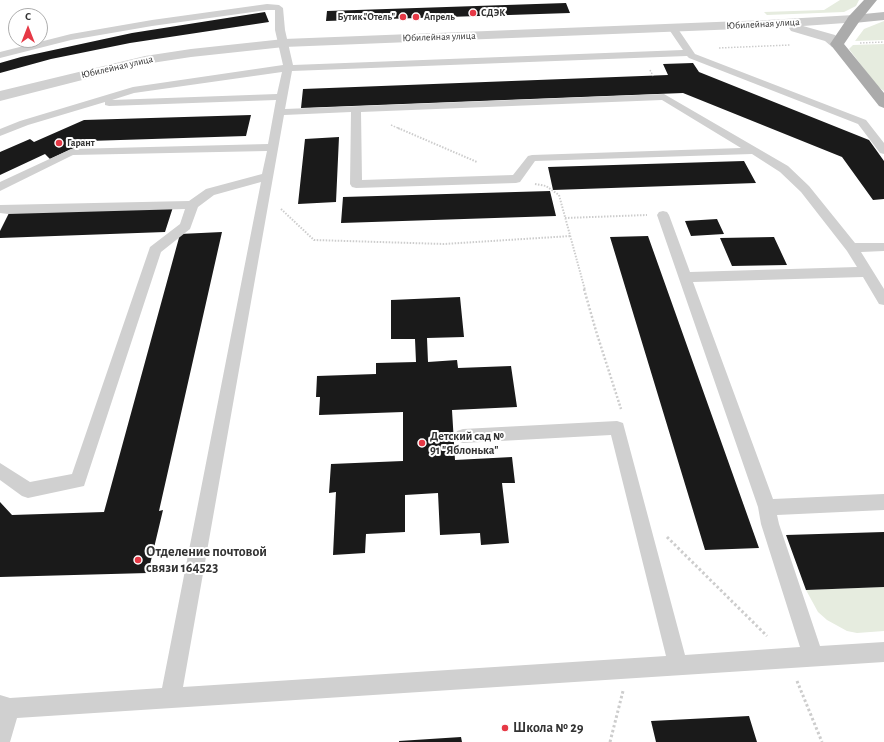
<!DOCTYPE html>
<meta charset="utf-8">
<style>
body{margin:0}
#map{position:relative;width:884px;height:742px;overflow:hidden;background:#fff;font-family:"Alegreya Sans",sans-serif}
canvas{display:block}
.north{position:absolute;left:8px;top:8px;width:40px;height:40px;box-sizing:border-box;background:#fff;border:1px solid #adadad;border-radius:50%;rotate:0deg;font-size:11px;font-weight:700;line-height:16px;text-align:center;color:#333}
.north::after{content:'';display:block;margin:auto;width:14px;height:18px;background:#e63946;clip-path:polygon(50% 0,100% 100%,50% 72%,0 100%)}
</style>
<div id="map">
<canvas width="884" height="742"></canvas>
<div class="north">С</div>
</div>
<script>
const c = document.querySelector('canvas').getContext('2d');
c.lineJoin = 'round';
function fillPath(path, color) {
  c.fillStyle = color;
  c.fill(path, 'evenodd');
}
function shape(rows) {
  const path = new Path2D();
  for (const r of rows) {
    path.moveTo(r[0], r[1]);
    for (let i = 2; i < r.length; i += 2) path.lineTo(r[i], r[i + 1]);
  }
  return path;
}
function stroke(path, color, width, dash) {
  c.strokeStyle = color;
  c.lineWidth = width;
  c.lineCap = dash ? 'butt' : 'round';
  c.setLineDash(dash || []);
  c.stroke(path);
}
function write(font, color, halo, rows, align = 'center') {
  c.font = font + ' "Alegreya Sans",sans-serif';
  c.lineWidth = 4;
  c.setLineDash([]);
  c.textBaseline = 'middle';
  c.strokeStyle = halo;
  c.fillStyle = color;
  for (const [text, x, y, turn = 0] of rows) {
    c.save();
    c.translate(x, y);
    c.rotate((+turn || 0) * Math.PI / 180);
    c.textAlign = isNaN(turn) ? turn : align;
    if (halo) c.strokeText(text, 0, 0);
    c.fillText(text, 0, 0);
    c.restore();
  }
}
fillPath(shape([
 [840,0,859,0,856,6,844,12,767,15,764,12,824,10],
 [884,21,884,40,855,41,864,29],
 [884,44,884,91,877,86,849,49,853,45],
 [884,587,884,631,857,633,847,631,827,620,818,612,806,590]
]), '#e6ecdf');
fillPath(shape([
 [566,3,570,13,326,21,327,11],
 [265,12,269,22,130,43,51,59,0,73,0,63,21,57,132,33],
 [693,63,699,72,869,140,884,161,884,199,873,200,842,157,683,93,301,108,303,89,668,75,663,64],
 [251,115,246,136,89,141,50,159,45,154,0,175,0,152,30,139,34,142,84,120],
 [339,137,336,202,298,204,305,139],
 [744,161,756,183,553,190,548,167],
 [550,191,556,216,341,223,343,197],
 [173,207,165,232,0,238,0,231,9,213],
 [717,219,724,234,691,236,685,221],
 [222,232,159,511,163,510,148,573,0,577,0,502,12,515,104,512,180,234],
 [648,236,759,548,705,550,610,237],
 [774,237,787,265,732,266,720,238],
 [460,297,464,337,427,338,428,362,457,360,458,368,511,366,517,407,452,410,455,460,512,457,515,483,502,483,509,543,481,545,480,533,440,535,438,493,405,495,405,532,366,534,365,553,333,555,336,492,329,493,331,464,403,461,403,412,319,415,320,397,316,397,317,376,376,374,376,363,416,362,415,339,391,339,391,300],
 [884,532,884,587,806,590,786,535],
 [749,716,757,742,656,742,651,721],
 [461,737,462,742,399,742,399,741]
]), '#1a1a1a');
stroke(shape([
 [860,43,884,42],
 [719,48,790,45],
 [650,70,653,76],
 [391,125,400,129]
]), '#cdcdcd', 1.5, [1.5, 1.5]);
stroke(shape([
 [398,128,477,162],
 [535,184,546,186,559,195,585,290],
 [281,209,314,240,444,244,571,236],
 [565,218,647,215]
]), '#cdcdcd', 2, [1.5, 1.5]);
stroke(shape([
 [584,289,596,331,621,409]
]), '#cdcdcd', 2.5, [2, 2]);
stroke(shape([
 [667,537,767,636],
 [797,681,822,742],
 [610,742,623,691]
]), '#cdcdcd', 3, [2.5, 2.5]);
fillPath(shape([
 [267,4,279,5,283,8,285,30,293,65,683,50,668,28,673,25,676,26,695,54,866,120,884,143,884,154,880,153,858,124,689,58,687,56,292,71,285,109,664,94,788,166,809,186,855,243,884,243,884,251,861,252,884,289,884,305,879,304,863,277,693,282,773,499,884,494,884,510,777,515,779,524,820,646,884,642,884,662,17,718,10,742,0,742,0,695,10,698,162,688,261,182,214,195,198,207,190,229,161,252,84,486,28,498,22,496,0,480,0,463,30,482,72,474,149,250,150,247,180,224,185,209,8,214,0,213,0,205,189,201,206,189,262,174,267,151,73,155,0,191,0,182,71,149,268,144,276,100,109,106,105,105,105,102,28,125,0,136,0,129,20,121,133,87,283,65,275,30,275,10,267,10,152,26,71,40,0,58,0,52,71,34,152,20,267,4],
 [282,72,277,94,112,100,134,93,282,72],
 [662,100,741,148,532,155,528,156,513,175,362,180,361,112,662,100],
 [351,112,350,184,352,187,356,188,516,183,520,182,535,161,752,154,780,172,801,192,847,251,857,267,690,272,669,215,667,212,663,211,659,212,657,215,758,507,761,524,800,647,685,655,623,423,617,421,463,429,457,431,455,436,457,441,463,443,611,435,666,656,183,687,284,115,351,112]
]), '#d0d0d0');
fillPath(shape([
 [854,15,859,16,861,19,859,22,803,26,835,35,844,44,842,47,837,48,832,47,825,41,791,31,789,28,790,27,284,47,191,57,145,64,0,101,0,91,145,56,191,49,284,39,767,20,854,15]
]), '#d0d0d0');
fillPath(shape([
 [884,12,884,20,854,23,849,22,847,19,849,16,854,15,884,12]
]), '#bdbdbd');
fillPath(shape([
 [864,0,877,0,859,22,844,44,884,93,884,108,879,106,830,44,849,16,864,0]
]), '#ababab');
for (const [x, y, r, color] of [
 [473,13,4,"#e63946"],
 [403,17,4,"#e63946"],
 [416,17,4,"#e63946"],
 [59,143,4,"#e63946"],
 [422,443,4,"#e63946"],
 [138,560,4,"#e63946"],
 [505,728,4,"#e63946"]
]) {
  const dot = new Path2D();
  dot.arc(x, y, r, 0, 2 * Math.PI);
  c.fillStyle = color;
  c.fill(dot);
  stroke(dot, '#fff', 1.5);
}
write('bold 10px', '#333', '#fff', [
 ["СДЭК",481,13],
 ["Бутик \"Отель\"",395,17,"right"],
 ["Апрель",424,17],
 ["Гарант",67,143]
], 'left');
write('10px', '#333', '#fff', [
 ["Юбилейная улица",763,24,-3],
 ["Юбилейная улица",439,37,-2],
 ["Юбилейная улица",117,67,-13]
]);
write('bold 12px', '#333', '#fff', [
 ["Детский сад №",430,436],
 ["91 \"Яблонька\"",430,450]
], 'left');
write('bold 14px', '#333', '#fff', [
 ["Отделение почтовой",146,552],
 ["связи 164523",146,568],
 ["Школа № 29",513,728]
], 'left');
</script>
